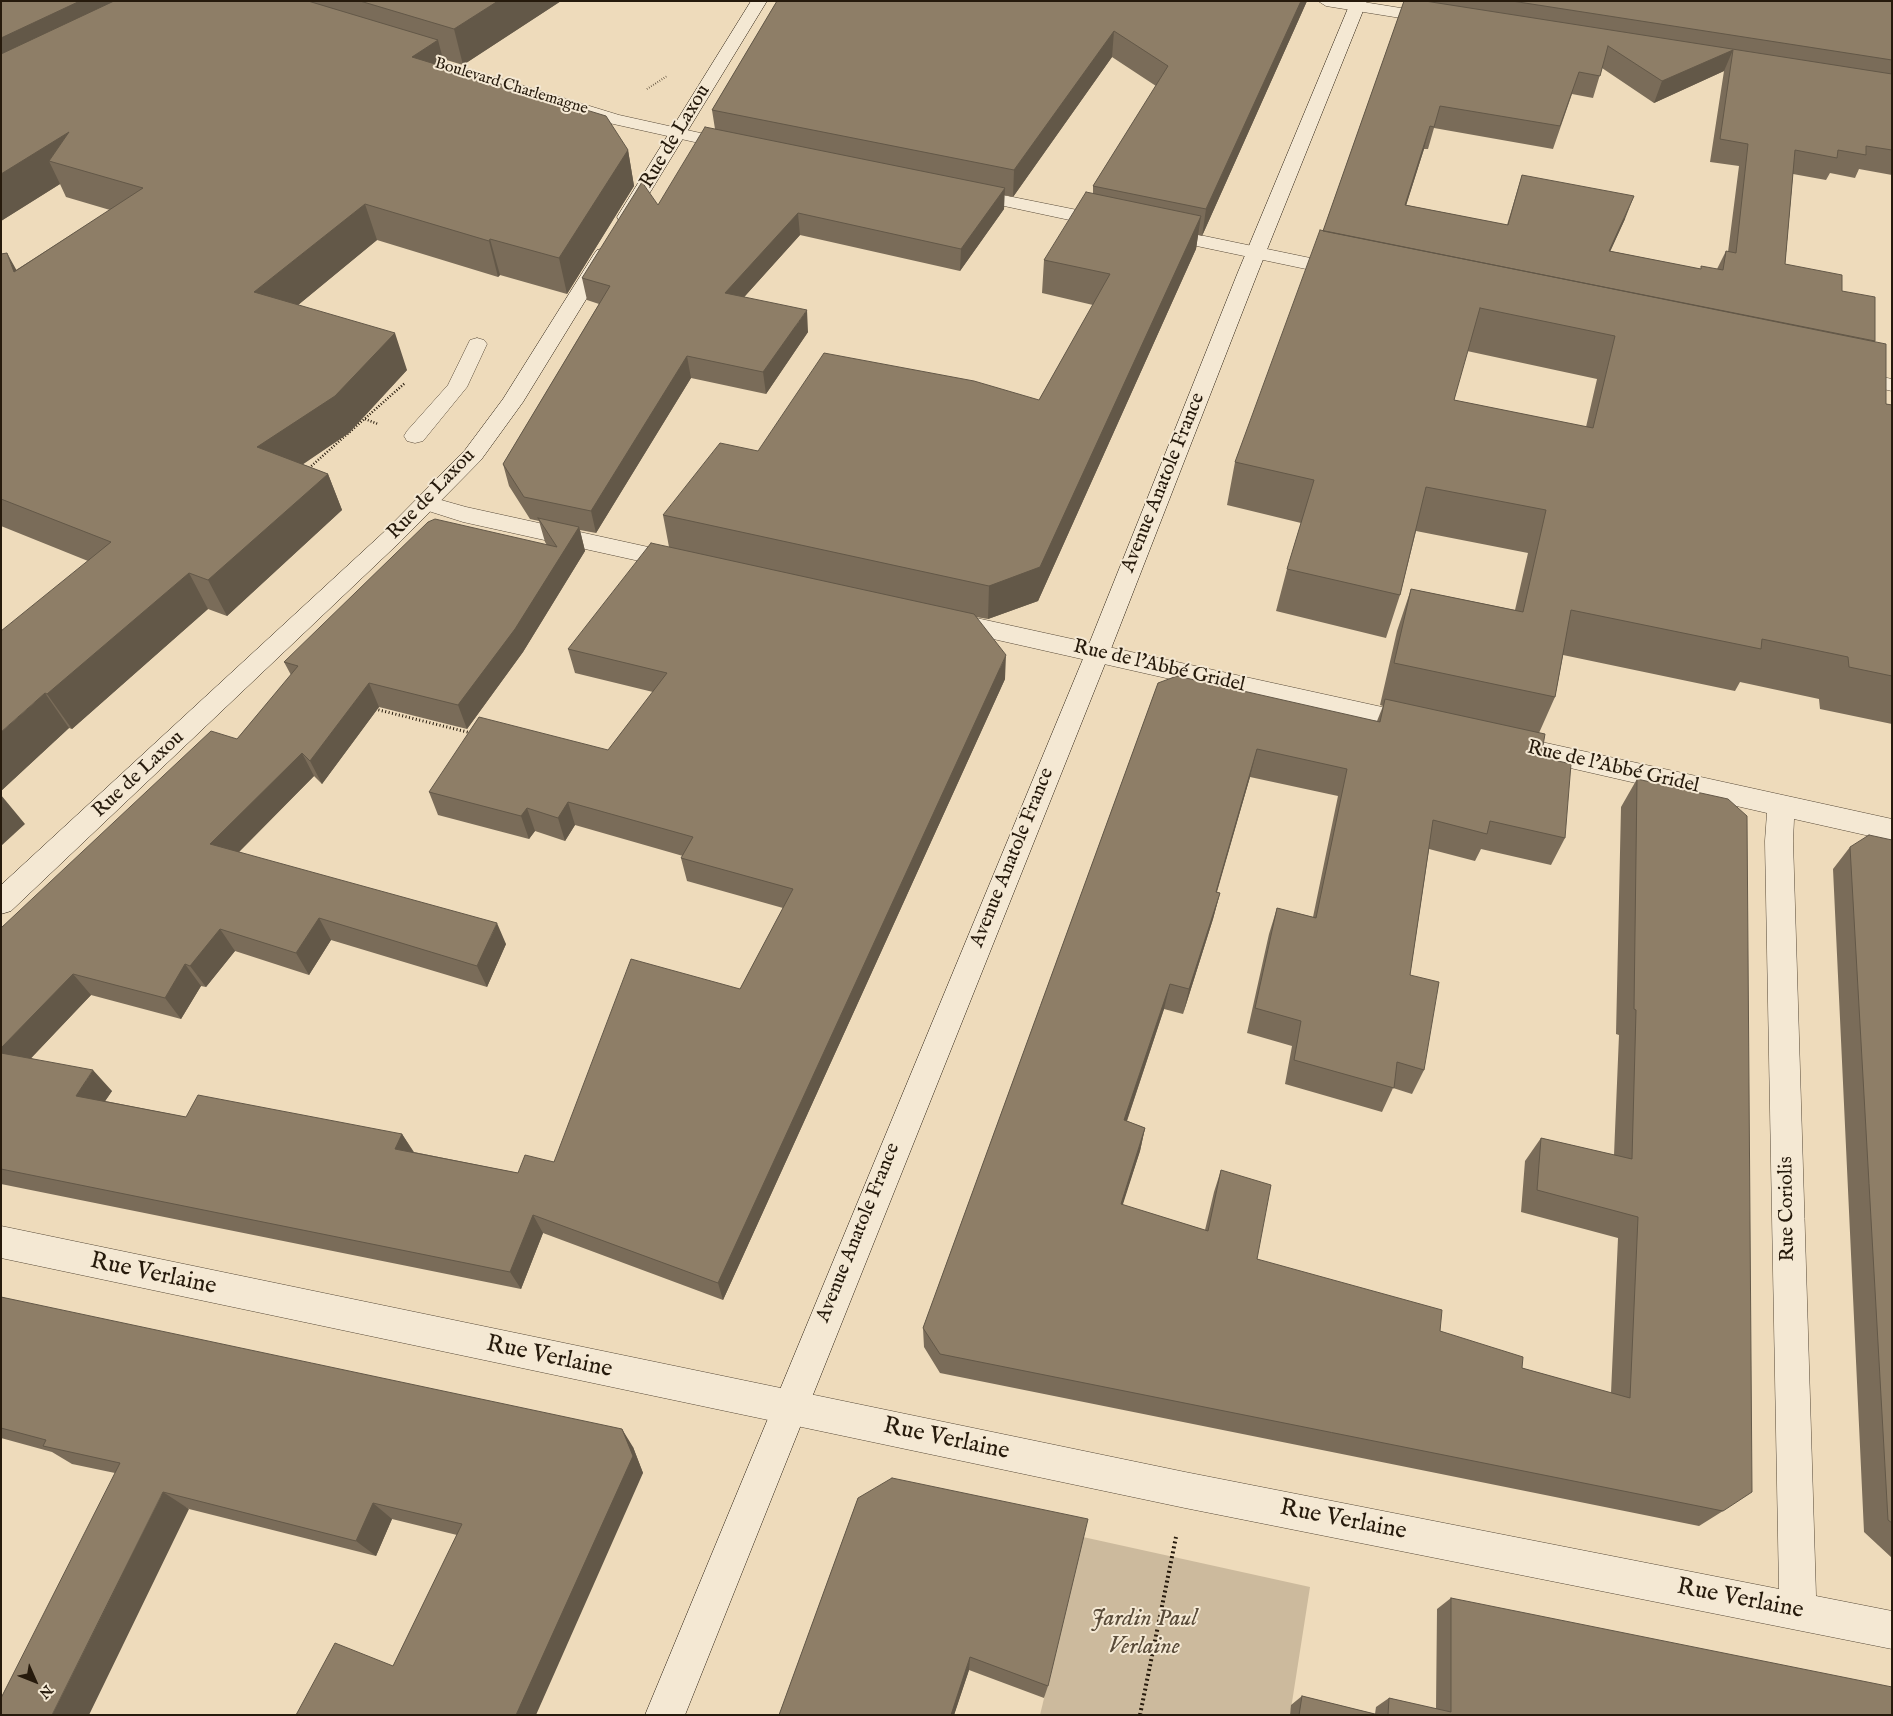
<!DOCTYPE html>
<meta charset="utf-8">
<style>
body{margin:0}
#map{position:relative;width:1893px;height:1716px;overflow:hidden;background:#eedbbb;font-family:"IM FELL English",serif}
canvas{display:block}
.frame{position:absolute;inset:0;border:2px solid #261a0c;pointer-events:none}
.north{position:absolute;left:10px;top:1656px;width:50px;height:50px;-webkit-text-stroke:4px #f4e8d3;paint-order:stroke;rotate:134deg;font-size:14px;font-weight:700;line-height:20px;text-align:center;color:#261a0c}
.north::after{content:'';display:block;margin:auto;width:18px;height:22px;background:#261a0c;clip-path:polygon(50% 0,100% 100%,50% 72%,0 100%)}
</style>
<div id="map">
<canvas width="1893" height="1716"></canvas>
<div class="frame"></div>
<div class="north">N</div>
</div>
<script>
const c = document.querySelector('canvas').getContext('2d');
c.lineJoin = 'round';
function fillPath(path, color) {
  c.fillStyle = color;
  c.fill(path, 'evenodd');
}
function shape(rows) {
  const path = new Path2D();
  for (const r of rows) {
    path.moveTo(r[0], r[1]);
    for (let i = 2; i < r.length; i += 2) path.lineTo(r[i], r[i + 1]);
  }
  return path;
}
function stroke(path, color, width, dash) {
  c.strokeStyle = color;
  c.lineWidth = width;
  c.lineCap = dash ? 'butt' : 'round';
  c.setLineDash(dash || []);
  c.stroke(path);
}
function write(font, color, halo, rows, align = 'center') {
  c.font = font + ' "IM FELL English",serif';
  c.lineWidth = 4;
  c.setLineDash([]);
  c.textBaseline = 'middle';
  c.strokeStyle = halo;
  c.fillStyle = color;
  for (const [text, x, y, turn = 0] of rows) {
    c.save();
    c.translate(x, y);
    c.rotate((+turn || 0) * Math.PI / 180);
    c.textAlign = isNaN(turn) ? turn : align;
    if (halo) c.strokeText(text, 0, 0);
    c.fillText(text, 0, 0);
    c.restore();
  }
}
fillPath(shape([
 [1083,1537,1310,1587,1290,1715,1040,1715]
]), '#ccba9d');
const lane = shape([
 [477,338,484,340,487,344,467,387,423,441,415,443,407,441,404,436,407,431,448,385,470,340,477,338]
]);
const street = shape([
 [1318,1,1357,1,1438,14,1446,19,1438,24,1326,6,1318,1],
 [410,51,619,115,741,142,744,146,741,150,735,151,609,123,404,59,402,56,404,53,410,51],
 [968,188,1107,216,1114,218,1116,222,1114,226,1107,228,962,197,959,193,962,189,968,188],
 [1161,227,1344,265,1351,267,1354,271,1351,275,1344,277,1154,237,1152,233,1154,229,1161,227],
 [1849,370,1892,379,1892,391,1842,380,1839,376,1842,372,1849,370],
 [427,496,466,507,680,554,688,556,692,562,688,568,680,570,463,522,419,508,416,503,419,498,427,496],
 [949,612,1414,714,1423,717,1427,724,1423,731,1414,734,940,627,937,621,940,615,949,612],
 [1505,734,1892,819,1892,841,1794,819,1793,841,1816,1596,1892,1611,1892,1649,1185,1508,1,1258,1,1226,1185,1472,1779,1589,1765,841,1767,813,1496,751,1492,744,1496,737,1505,734]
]);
const secondary = shape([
 [751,1,767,1,635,217,633,221,626,223,619,221,617,217,751,1],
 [1351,1,1367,1,1258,272,1109,654,685,1715,645,1715,1085,654,1238,272,1351,1],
 [604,248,611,250,614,254,523,402,481,460,401,541,11,911,1,914,1,885,385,531,465,450,503,399,594,254,597,250,604,248]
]);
stroke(lane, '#584a38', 1);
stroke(street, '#584a38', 1);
stroke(secondary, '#261a0c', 1);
stroke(shape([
 [647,89,667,76]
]), '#261a0c', 2, [0.5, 2]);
stroke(shape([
 [365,419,378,424],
 [309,468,405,383]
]), '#261a0c', 2.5, [1, 2]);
stroke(shape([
 [375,709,471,733]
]), '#261a0c', 3, [1, 2.5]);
stroke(shape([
 [1140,1715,1176,1537]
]), '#261a0c', 4, [2, 3]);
fillPath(lane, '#f4e8d3');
fillPath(street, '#f4e8d3');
fillPath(secondary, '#f4e8d3');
fillPath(shape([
 [1,1,561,1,463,65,443,59,445,67,628,150,634,186,567,294,500,275,498,277,377,240,298,305,407,370,349,433,302,464,328,474,342,510,227,616,208,609,72,729,69,728,1,791,88,561,1,526,1,254,16,270,110,210,66,197,60,184,1,221],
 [777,1,1307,1,1202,236,1198,235,1196,249,1038,601,988,619,976,617,1005,679,723,1300,543,1233,521,1289,1,1184,1,928,237,739,291,675,284,662,547,545,545,542,539,521,530,519,509,486,503,464,599,304,587,300,582,278,658,205,715,129,712,110],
 [1112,57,1156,86,1093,186,1093,194,1044,260,1042,293,1093,305,1039,400,758,451,663,515,669,547,568,649,575,673,653,692,608,750,429,792,438,815,529,839,535,831,565,841,575,825,683,856,681,858,687,881,783,908,740,989,554,1162,518,1173,414,1152,402,1134,186,1117,105,1101,112,1091,31,1058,91,995,181,1019,201,986,206,987,235,951,309,975,331,940,487,987,506,944,239,852,314,776,322,784,379,707,467,729,523,652,585,551,580,530,596,533,691,378,766,394,808,332,744,297,800,235,960,271,1004,209,1004,195,1013,197],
 [1404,1,1892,1,1892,175,1859,169,1855,178,1830,173,1826,180,1793,174,1785,264,1842,291,1875,341,1886,404,1892,405,1892,724,1820,709,1819,699,1740,682,1735,691,1563,655,1555,697,1539,733,1541,757,1565,838,1551,865,1481,849,1475,861,1429,849,1410,975,1424,1070,1412,1094,1393,1088,1382,1112,1285,1084,1292,1046,1247,1033,1269,934,1277,908,1313,917,1338,796,1250,777,1217,892,1220,893,1213,919,1183,1014,1164,1009,1127,1121,1145,1128,1140,1151,1122,1205,1205,1230,1214,1192,1221,1170,1257,1259,1440,1331,1522,1368,1611,1393,1618,1238,1521,1212,1525,1161,1541,1138,1614,1155,1619,1035,1616,1034,1621,807,1637,779,1723,1511,1699,1526,940,1373,924,1347,923,1328,1158,683,1377,721,1383,706,1380,705,1397,631,1411,589,1515,610,1528,553,1416,531,1400,595,1386,638,1276,611,1287,569,1301,523,1227,505,1235,462,1323,231],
 [1602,68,1654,103,1724,71,1710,162,1739,166,1728,252,1726,251,1717,269,1700,269,1610,251,1625,219,1522,175,1507,225,1406,205,1424,149,1428,149,1434,128,1553,149,1572,94,1593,98],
 [1467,351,1597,379,1586,427,1454,400],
 [1892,840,1892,1558,1864,1532,1833,869,1850,847],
 [1,1297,633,1447,643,1473,393,1666,457,1535,392,1519,376,1556,189,1509,115,1473,72,1464,52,1452,1,1438],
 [858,1498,1048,1686,1044,1698,969,1670,954,1715,779,1715],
 [1451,1598,1892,1715,1290,1715,1291,1705,1302,1696,1375,1714,1376,1707,1389,1698,1436,1709,1437,1609]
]), '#7a6c59');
fillPath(shape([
 [80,1,129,1,1,81,1,38],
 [498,1,561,1,463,65,454,29],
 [1301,1,1307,1,1202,236,1206,209],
 [1114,31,1112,57,1013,197,1014,170],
 [438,40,447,75,412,57],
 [1733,50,1724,71,1654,103,1662,81],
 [1430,126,1424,149,1399,228,1405,205],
 [69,132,49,161,60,184,1,221,1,174],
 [628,150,634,186,567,294,559,258],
 [1005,188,1004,209,960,271,961,249],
 [1634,196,1625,219,1600,274,1609,251],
 [365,204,377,240,269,329,254,292],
 [798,213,800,235,728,315,725,293],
 [1201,216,1196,249,1038,601,988,619,989,586],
 [490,239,500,275,498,277,489,241],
 [7,253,27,289,14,272],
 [807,310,808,332,766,394,763,372],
 [395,333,407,370,349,433,274,484,257,447],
 [687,356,691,378,596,533,591,511],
 [328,474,342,510,227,616,208,580],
 [579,527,585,551,523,652,467,729,458,705],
 [189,573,208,609,72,729,47,694],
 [1006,655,1005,679,723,1300,718,1283],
 [369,683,379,707,322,784,310,761],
 [45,693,69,728,1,791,1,732],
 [1257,749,1250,777,1209,918,1216,892],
 [302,753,314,776,225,866,210,844],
 [1,795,25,824,1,846],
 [568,802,575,825,565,841,558,818],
 [527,808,535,831,529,839,521,816],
 [1220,893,1213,919,1183,1014,1189,989],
 [319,918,331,940,309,975,296,953],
 [497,923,506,944,487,987,477,966],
 [220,929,235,951,206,987,190,966],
 [185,964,201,986,181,1019,165,998],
 [73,974,91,995,18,1072,1,1056,1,1048],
 [1170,984,1164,1009,1119,1144,1124,1120],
 [93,1070,112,1091,95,1116,76,1096],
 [1145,1128,1140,1151,1116,1226,1121,1204],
 [402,1134,414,1153,395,1149],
 [533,1215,543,1233,521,1289,510,1272],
 [622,1429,633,1447,643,1473,536,1715,516,1715],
 [163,1492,189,1509,89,1715,52,1715],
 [373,1503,392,1519,376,1556,356,1541],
 [970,1657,969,1670,954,1715,951,1715]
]), '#635848');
const building = shape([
 [1,1,80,1,1,38,1,1],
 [114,1,308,1,438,40,412,57,606,116,628,150,559,258,490,239,489,241,365,204,254,292,395,333,335,396,257,447,328,474,208,580,189,573,47,694,45,693,1,732,1,631,111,542,1,499,1,254,7,253,14,272,143,188,49,161,69,132,1,174,1,54,114,1],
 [360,1,498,1,454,29,360,1],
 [777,1,1301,1,1206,209,1093,186,1168,66,1114,31,1014,170,712,110,777,1],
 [1404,1,1425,1,1892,74,1892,150,1866,146,1866,155,1838,150,1837,158,1795,150,1785,264,1842,275,1842,291,1875,297,1875,341,1323,231,1404,1],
 [1608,46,1662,81,1733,50,1720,139,1748,144,1736,253,1726,251,1723,270,1701,266,1701,269,1609,251,1634,196,1522,175,1508,225,1405,205,1430,126,1434,127,1440,106,1560,126,1579,72,1600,76,1608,46],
 [1512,1,1892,1,1892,60,1512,1],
 [705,127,1005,188,961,249,798,213,725,293,807,310,763,372,687,356,591,511,524,497,503,464,610,286,582,278,642,182,658,205,705,127],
 [1086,192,1201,216,1040,567,989,586,663,515,720,443,758,451,824,353,974,381,1039,400,1110,274,1044,260,1086,192],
 [1320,230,1886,344,1886,404,1892,405,1892,676,1849,667,1848,657,1762,639,1761,649,1571,610,1555,697,1394,663,1411,589,1523,612,1546,510,1426,487,1400,595,1287,569,1314,480,1235,462,1320,230],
 [1480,308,1615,336,1593,428,1454,400,1480,308],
 [538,518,579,527,515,629,458,705,369,683,310,761,302,753,210,844,497,923,477,966,319,918,296,953,220,929,190,966,185,964,165,998,73,974,1,1048,1,928,211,731,237,739,298,666,284,662,428,522,435,519,557,547,538,518],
 [651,543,974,614,1006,655,718,1283,533,1215,510,1272,1,1169,1,1053,93,1070,76,1096,186,1117,198,1095,402,1134,395,1149,518,1173,525,1155,554,1162,631,959,740,989,793,889,681,858,693,837,568,802,558,818,527,808,521,816,429,792,479,717,608,750,667,673,568,649,651,543],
 [1177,676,1380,722,1385,699,1545,734,1541,757,1571,764,1565,838,1490,821,1487,834,1433,820,1410,975,1439,982,1424,1070,1397,1062,1394,1088,1294,1060,1301,1021,1255,1008,1277,908,1316,918,1347,769,1257,749,1216,892,1220,893,1189,989,1170,984,1124,1120,1145,1128,1121,1204,1208,1231,1221,1170,1271,1185,1257,1259,1442,1310,1440,1331,1523,1357,1522,1368,1630,1398,1638,1217,1537,1190,1541,1138,1632,1159,1636,1010,1634,1009,1637,779,1728,799,1747,816,1752,1492,1723,1511,940,1354,923,1328,1158,683,1177,676],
 [1869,835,1892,840,1892,1523,1888,1520,1850,847,1869,835],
 [1,1297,622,1429,633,1456,516,1715,296,1715,335,1643,393,1666,462,1524,373,1503,356,1541,163,1492,52,1715,1,1715,1,1698,120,1463,43,1446,46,1440,1,1428,1,1297],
 [892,1478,1088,1519,1048,1686,970,1657,951,1715,779,1715,858,1498,892,1478],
 [1451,1598,1892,1687,1892,1715,1388,1715,1389,1698,1451,1712,1451,1598],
 [1302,1696,1379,1715,1299,1715,1302,1696]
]);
fillPath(building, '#8e7e67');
stroke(building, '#635848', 1);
write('16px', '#261a0c', '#f4e8d3', [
 ["Boulevard Charlemagne",511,87,17]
]);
write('20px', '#261a0c', '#f4e8d3', [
 ["Rue de Laxou",676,137,-59],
 ["Avenue Anatole France",1164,483,-68],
 ["Rue de Laxou",432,495,-46],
 ["Rue de l'Abbé Gridel",1159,667,13],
 ["Rue de l'Abbé Gridel",1613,768,13],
 ["Rue de Laxou",139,775,-43],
 ["Avenue Anatole France",1013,858,-68],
 ["Rue Coriolis",1788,1209,-91],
 ["Avenue Anatole France",859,1233,-68]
]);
write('24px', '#261a0c', '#f4e8d3', [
 ["Rue Verlaine",153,1275,12],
 ["Rue Verlaine",549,1358,12],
 ["Rue Verlaine",946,1440,12],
 ["Rue Verlaine",1343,1521,11],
 ["Rue Verlaine",1740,1600,11]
]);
write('italic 24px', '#584a38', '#f4e8d3', [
 ["Jardin Paul",1144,1620],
 ["Verlaine",1144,1648]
]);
</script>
